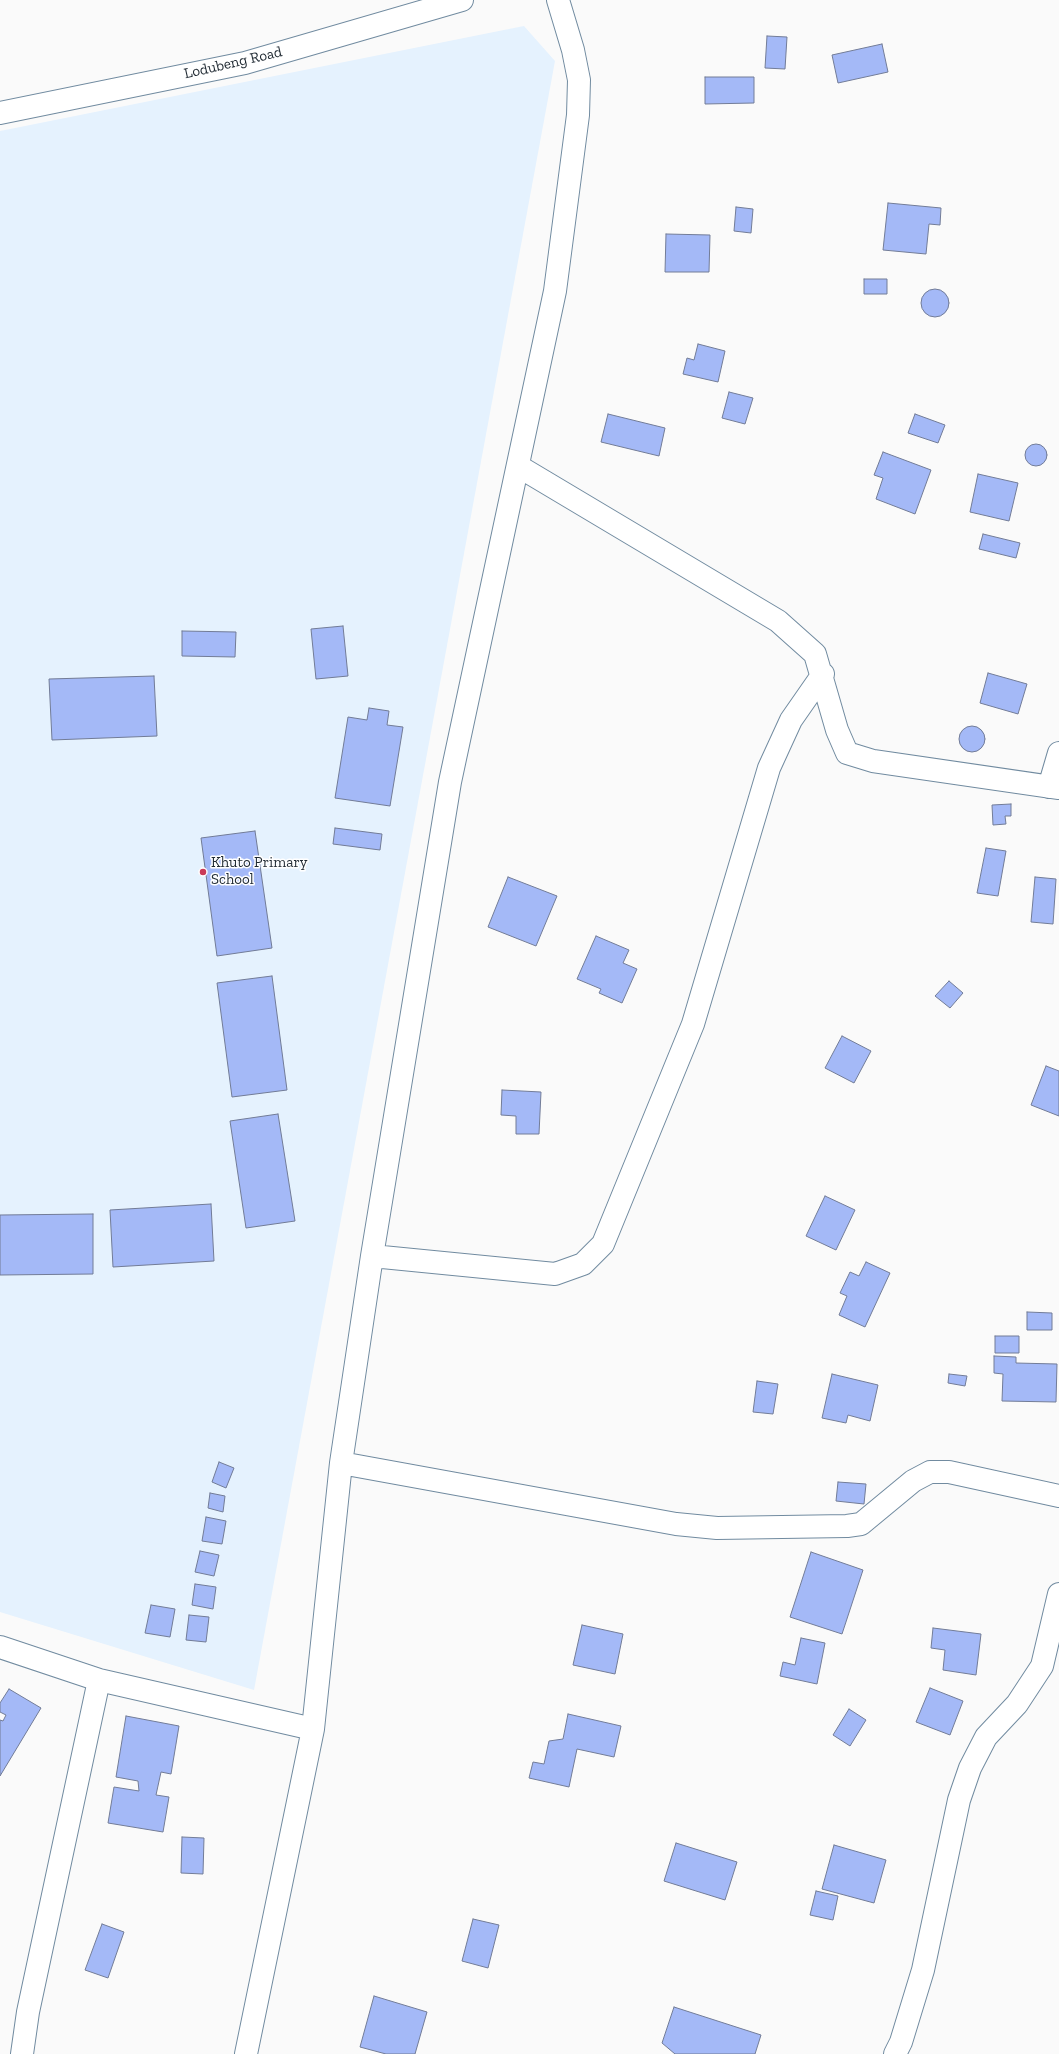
<!DOCTYPE html>
<style>
body{margin:0}
canvas{display:block;background:#fafafa}
</style>
<canvas width="1059" height="2054"></canvas>
<script>
const c = document.querySelector('canvas').getContext('2d');
c.lineJoin = 'round';
function fillPath(path, color) {
  c.fillStyle = color;
  c.fill(path, 'evenodd');
}
function shape(rows) {
  const path = new Path2D();
  for (const r of rows) {
    if (r.length === 3) {
      path.moveTo(r[0] + r[2], r[1]);
      path.arc(r[0], r[1], r[2], 0, 2 * Math.PI);
      continue;
    }
    path.moveTo(r[0], r[1]);
    for (let i = 2; i < r.length; i += 2) path.lineTo(r[i], r[i + 1]);
  }
  return path;
}
function stroke(path, color, width, dash) {
  c.strokeStyle = color;
  c.lineWidth = width;
  c.lineCap = dash ? 'butt' : 'round';
  c.setLineDash(dash || []);
  c.stroke(path);
}
function write(font, color, halo, rows, align = 'center') {
  c.font = font + ' "Zilla Slab",serif';
  c.lineWidth = 3;
  c.setLineDash([]);
  c.textBaseline = 'middle';
  c.strokeStyle = halo;
  c.fillStyle = color;
  for (const [text, x, y, turn = 0] of rows) {
    c.save();
    c.translate(x, y);
    c.rotate((+turn || 0) * Math.PI / 180);
    c.textAlign = isNaN(turn) ? turn : align;
    if (halo) c.strokeText(text, 0, 0);
    c.fillText(text, 0, 0);
    c.restore();
  }
}
fillPath(shape([
 [524,26,555,61,254,1690,0,1612,0,131]
]), '#e5f2fe');
const building = shape([
 [767,36,787,37,785,69,765,68,767,36],
 [882,44,888,72,838,83,832,55,882,44],
 [705,77,754,77,754,103,705,104,705,77],
 [888,203,941,208,940,225,929,224,926,254,883,250,888,203],
 [736,207,753,209,751,233,734,231,736,207],
 [666,234,710,235,709,272,665,272,666,234],
 [864,279,887,279,887,294,864,294,864,279],
 [935,303,14],
 [698,344,725,351,718,382,683,374,687,358,694,360,698,344],
 [729,392,753,398,745,424,722,418,729,392],
 [608,414,665,428,659,456,601,442,608,414],
 [915,414,945,425,938,443,908,433,915,414],
 [1036,455,11],
 [883,452,931,470,915,514,876,499,883,478,874,475,883,452],
 [978,474,1018,483,1009,521,970,512,978,474],
 [983,534,1020,543,1016,558,979,549,983,534],
 [343,626,348,676,316,679,311,629,343,626],
 [182,631,236,632,235,657,182,656,182,631],
 [988,673,1027,684,1018,714,980,703,988,673],
 [154,676,157,736,52,740,49,679,154,676],
 [369,708,389,711,387,725,403,727,390,806,335,798,348,717,367,720,369,708],
 [972,739,13],
 [1011,804,1011,816,1005,816,1006,824,993,825,992,805,1011,804],
 [335,828,382,834,380,850,333,844,335,828],
 [255,831,272,948,217,956,201,838,255,831],
 [986,848,1006,851,998,896,977,893,986,848],
 [508,877,557,896,536,946,488,927,508,877],
 [1035,877,1056,879,1053,924,1031,922,1035,877],
 [596,936,629,950,623,963,637,969,622,1003,599,993,601,989,577,979,596,936],
 [272,976,287,1090,232,1097,217,983,272,976],
 [949,981,963,993,950,1008,935,996,949,981],
 [842,1036,871,1051,854,1083,825,1068,842,1036],
 [1046,1066,1059,1071,1059,1116,1031,1105,1046,1066],
 [502,1090,541,1092,539,1134,516,1134,516,1116,501,1115,502,1090],
 [278,1114,295,1221,246,1228,230,1121,278,1114],
 [825,1196,855,1210,836,1250,806,1236,825,1196],
 [211,1204,214,1261,113,1267,110,1210,211,1204],
 [93,1214,93,1274,0,1275,0,1215,93,1214],
 [866,1262,890,1273,865,1327,839,1315,847,1296,840,1293,850,1272,859,1276,866,1262],
 [1027,1312,1052,1313,1052,1330,1027,1330,1027,1312],
 [995,1336,1019,1336,1019,1353,995,1353,995,1336],
 [994,1356,1016,1357,1016,1363,1057,1364,1056,1402,1002,1401,1003,1374,994,1373,994,1356],
 [832,1374,878,1385,870,1421,848,1415,846,1423,822,1418,832,1374],
 [949,1374,967,1376,965,1386,948,1383,949,1374],
 [757,1381,778,1384,773,1414,753,1412,757,1381],
 [219,1462,234,1468,226,1488,212,1482,219,1462],
 [838,1482,866,1484,864,1504,836,1501,838,1482],
 [210,1493,225,1496,223,1512,208,1508,210,1493],
 [206,1517,226,1521,222,1544,202,1541,206,1517],
 [200,1551,219,1555,214,1576,195,1572,200,1551],
 [811,1552,863,1570,842,1634,790,1617,811,1552],
 [195,1584,216,1587,213,1609,192,1605,195,1584],
 [151,1605,175,1609,170,1637,145,1633,151,1605],
 [189,1615,209,1617,206,1642,186,1640,189,1615],
 [582,1625,623,1634,615,1674,573,1665,582,1625],
 [933,1628,981,1634,976,1675,943,1670,945,1650,931,1648,933,1628],
 [801,1638,825,1643,817,1684,780,1676,783,1662,795,1665,801,1638],
 [930,1688,963,1701,950,1735,916,1722,930,1688],
 [9,1689,41,1708,0,1776,0,1720,3,1721,6,1715,0,1712,0,1703,9,1689],
 [849,1709,866,1720,850,1746,833,1735,849,1709],
 [568,1714,621,1726,614,1757,577,1749,569,1787,529,1778,533,1762,544,1764,549,1741,563,1739,568,1714],
 [126,1716,179,1726,171,1774,161,1772,156,1795,169,1797,163,1832,108,1823,114,1787,139,1791,138,1781,116,1777,126,1716],
 [182,1837,204,1838,203,1874,181,1873,182,1837],
 [676,1843,737,1862,725,1900,664,1881,676,1843],
 [834,1845,886,1860,874,1903,822,1889,834,1845],
 [816,1891,838,1896,833,1920,810,1915,816,1891],
 [473,1919,499,1925,488,1968,462,1961,473,1919],
 [102,1924,124,1932,108,1978,85,1970,102,1924],
 [374,1996,427,2012,415,2054,386,2054,360,2047,374,1996],
 [674,2007,761,2035,755,2054,675,2054,662,2043,674,2007]
]);
fillPath(building, '#a4b9f7');
stroke(building, '#727c97', 1);
const minor = shape([
 [0,113,245,63,462,0],
 [518,466,778,621,815,654,837,730,847,753,873,761,1059,788],
 [1049,787,1059,753],
 [372,1256,555,1274,583,1264,603,1244,693,1024,769,768,791,720,823,674],
 [341,1463,676,1524,717,1528,847,1526,861,1524,913,1481,930,1472,949,1472,1059,1496],
 [0,1647,99,1680,313,1729],
 [22,2054,28,2012,99,1680],
 [246,2054,313,1729,341,1463,372,1256,450,782,555,291,578,115,579,80,573,50,558,0],
 [895,2054,901,2042,923,1970,959,1800,970,1768,986,1737,1017,1704,1042,1666,1059,1594]
]);
stroke(minor, '#718ba0', 24);
stroke(minor, '#fff', 22);
for (const [x, y, r, color] of [
 [203,872,4,"#ca3a58"]
]) {
  const dot = new Path2D();
  dot.arc(x, y, r, 0, 2 * Math.PI);
  c.fillStyle = color;
  c.fill(dot);
  stroke(dot, '#fff', 1.5);
}
write('15px', '#1e2831', '#fff', [
 ["Lodubeng Road",233,63,-13]
]);
write('15px', '#1e2831', '#fff', [
 ["Khuto Primary",211,863],
 ["School",211,880]
], 'left');
</script>
